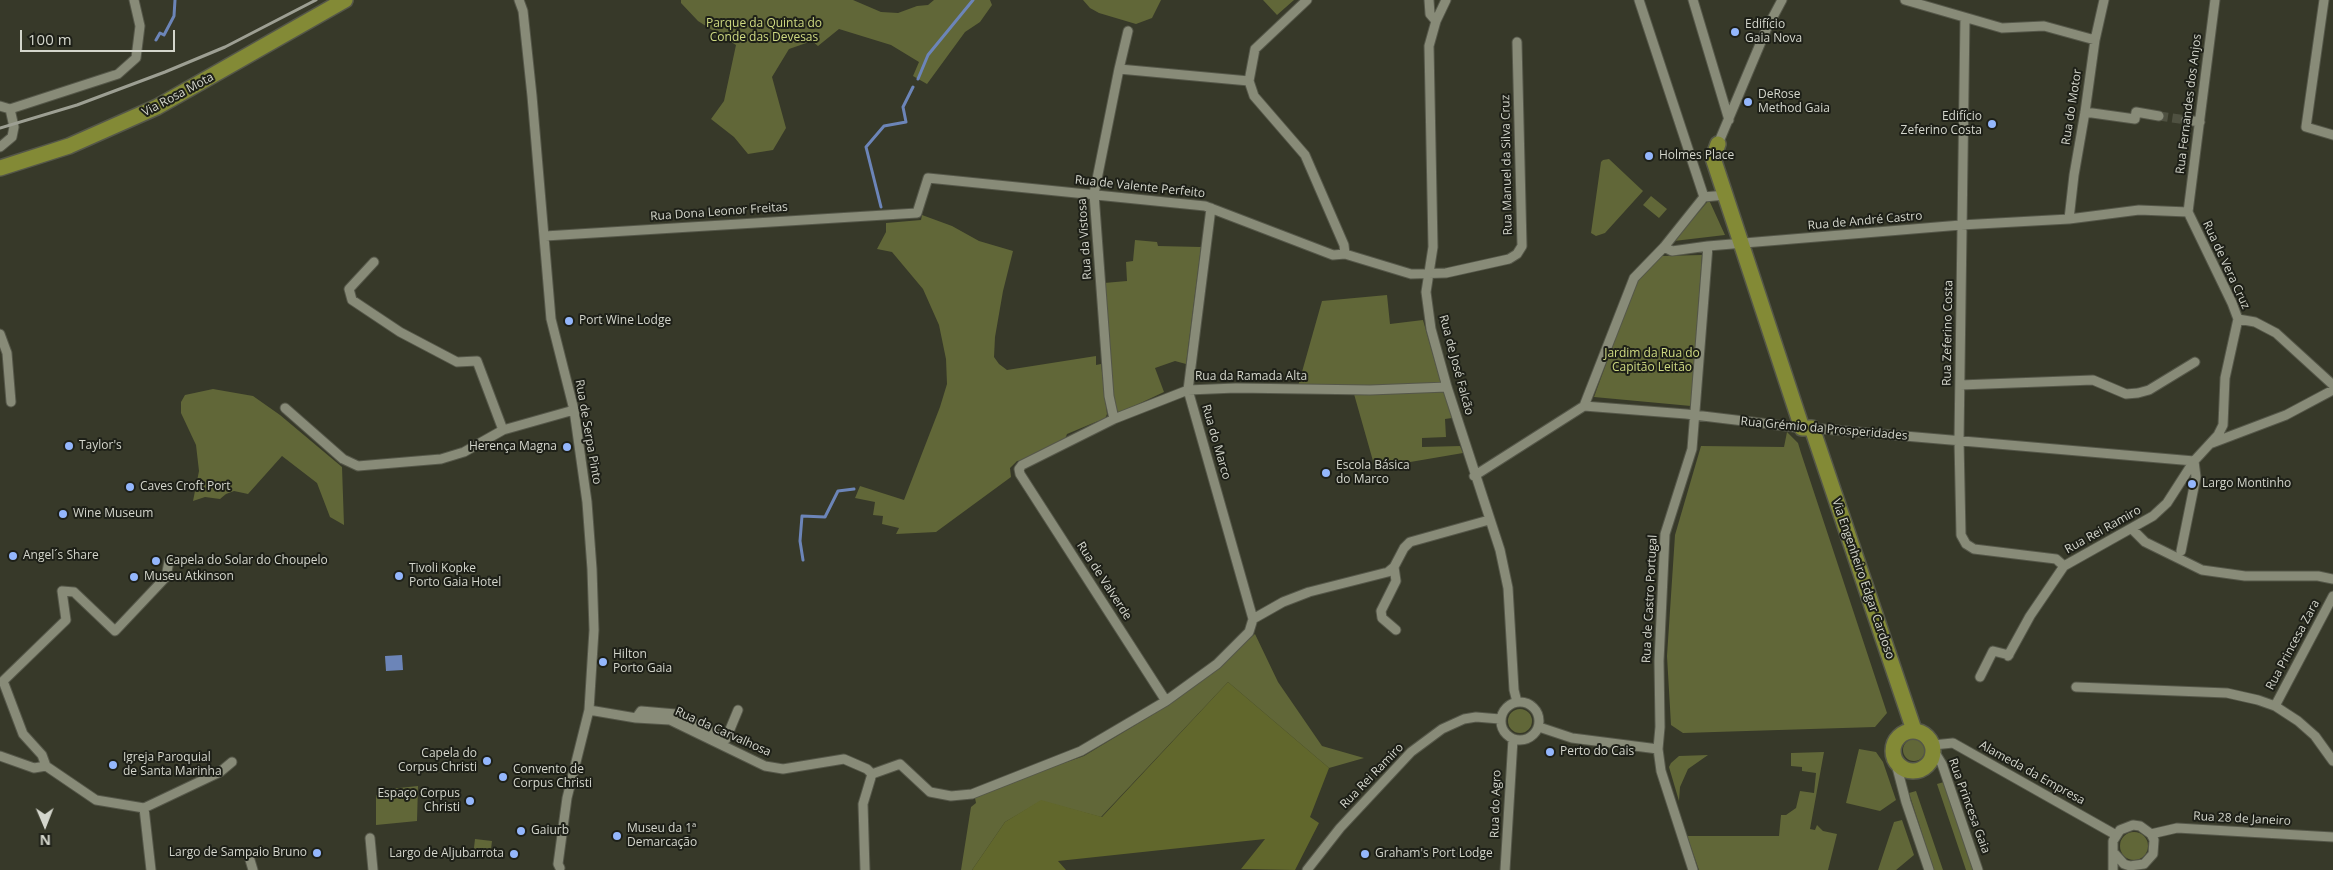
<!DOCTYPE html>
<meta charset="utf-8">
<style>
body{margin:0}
#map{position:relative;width:2333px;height:870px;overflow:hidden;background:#373929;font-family:"Open Sans",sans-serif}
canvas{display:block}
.north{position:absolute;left:20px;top:800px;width:50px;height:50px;-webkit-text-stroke:4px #1e2018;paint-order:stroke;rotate:179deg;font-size:14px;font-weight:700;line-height:20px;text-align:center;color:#d4d6cc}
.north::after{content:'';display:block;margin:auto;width:18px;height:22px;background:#d4d6cc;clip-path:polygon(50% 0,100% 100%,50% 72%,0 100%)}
.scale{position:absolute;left:20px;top:30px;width:155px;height:22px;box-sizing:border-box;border:2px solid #d4d6cc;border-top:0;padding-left:6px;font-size:15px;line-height:18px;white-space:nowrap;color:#d4d6cc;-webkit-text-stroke:4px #1e2018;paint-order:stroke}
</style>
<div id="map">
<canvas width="2333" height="870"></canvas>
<div class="north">N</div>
<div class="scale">100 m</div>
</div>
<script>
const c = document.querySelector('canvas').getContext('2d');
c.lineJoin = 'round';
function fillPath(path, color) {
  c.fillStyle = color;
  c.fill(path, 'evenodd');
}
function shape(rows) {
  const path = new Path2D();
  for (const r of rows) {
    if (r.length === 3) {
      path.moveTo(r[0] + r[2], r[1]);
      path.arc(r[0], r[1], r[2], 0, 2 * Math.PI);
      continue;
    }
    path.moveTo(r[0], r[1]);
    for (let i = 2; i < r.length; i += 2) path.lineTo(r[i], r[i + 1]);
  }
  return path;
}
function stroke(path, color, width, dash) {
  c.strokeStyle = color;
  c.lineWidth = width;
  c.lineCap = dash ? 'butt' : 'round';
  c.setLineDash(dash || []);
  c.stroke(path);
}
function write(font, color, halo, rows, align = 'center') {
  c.font = font + ' "Open Sans",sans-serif';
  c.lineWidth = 4;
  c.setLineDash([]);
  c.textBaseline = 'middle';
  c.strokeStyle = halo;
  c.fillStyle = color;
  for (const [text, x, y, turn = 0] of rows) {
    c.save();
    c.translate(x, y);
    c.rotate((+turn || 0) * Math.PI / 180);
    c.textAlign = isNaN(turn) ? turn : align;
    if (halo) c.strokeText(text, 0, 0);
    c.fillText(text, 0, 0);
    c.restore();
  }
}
fillPath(shape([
 [681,0,853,0,881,12,898,13,917,6,928,5,934,0,990,0,992,5,980,22,965,32,927,84,913,76,919,62,891,45,839,29,818,46,812,41,789,49,772,77,786,128,773,150,748,154,734,137,711,119,724,101,736,45,698,21,681,3],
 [1083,0,1161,0,1152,18,1136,24,1099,13,1090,8],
 [1263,0,1294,0,1277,15],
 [1609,159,1643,191,1605,233,1596,236,1591,233,1601,162,1603,160],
 [1651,196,1667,209,1659,218,1643,205],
 [1709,200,1725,235,1674,241],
 [922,215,952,226,979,241,1013,251,1003,291,995,337,994,357,999,364,1007,370,1096,356,1096,365,1101,364,1107,414,1105,419,1100,422,1098,421,1067,434,1065,439,1024,460,1017,461,1010,468,1011,477,936,532,896,534,899,528,882,524,883,516,873,515,875,502,855,498,860,486,904,500,940,407,947,384,946,359,939,325,923,289,892,252,877,249,886,232,886,223,921,220],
 [1135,240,1157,242,1158,246,1201,247,1186,364,1175,361,1155,368,1164,392,1117,414,1112,396,1104,283,1127,281,1126,262,1133,261],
 [1702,255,1691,406,1594,397,1637,279,1662,256],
 [1387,295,1390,324,1423,320,1441,383,1393,387,1298,386,1322,301],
 [213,389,253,396,280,415,342,467,344,525,330,517,317,483,282,456,248,494,234,491,226,494,220,499,205,497,193,501,199,471,196,445,181,413,181,402,185,395],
 [1444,392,1452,418,1445,419,1446,437,1422,438,1422,447,1460,446,1463,453,1375,468,1354,394],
 [1787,432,1798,443,1801,453,1887,713,1875,727,1683,733,1671,725,1667,656,1675,535,1701,446,1784,447],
 [1255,634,1278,682,1322,746,1364,758,1329,768,1228,682,1101,817,1041,801,1005,822,972,870,961,870,971,807,976,803,975,798,1010,782,1084,756,1157,712,1208,674],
 [1520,721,12],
 [1914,750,11],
 [1859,749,1876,752,1883,762,1896,800,1880,811,1846,803],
 [1824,752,1810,829,1815,830,1817,825,1823,831,1837,834,1828,870,1699,870,1687,836,1779,836,1781,815,1786,815,1796,808,1800,791,1814,793,1816,773,1802,771,1802,767,1791,766,1791,753],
 [1708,755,1688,769,1680,787,1679,801,1669,767,1671,763,1679,756],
 [1944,782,1973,870,1966,870,1937,784],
 [418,786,417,821,376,825,376,796,380,790],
 [1916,791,1943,870,1934,870,1909,793],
 [1902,820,1914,855,1896,870,1878,870,1894,822],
 [2134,846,14],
 [475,839,492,841,490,858,473,856]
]), '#616738');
fillPath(shape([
 [1228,682,1329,768,1310,817,1319,823,1295,870,1241,869,1265,839,1058,861,1066,870,972,870,1005,822,1041,800,1102,817]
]), '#61672c');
fillPath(shape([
 [402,655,403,670,386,671,385,656]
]), '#6c85b8');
stroke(shape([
 [156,40,160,33,164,35,174,16,175,0],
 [918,79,928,55,973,0],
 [881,207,866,147,884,126,906,122,903,107,913,87],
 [803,560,800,541,802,516,825,517,838,491,854,489]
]), '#6c85b8', 3);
stroke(shape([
 [2159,116,2186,120]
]), '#4f5141', 9, [9, 4.5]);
const minor = shape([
 [519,0,523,11,532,96,551,319,574,410,587,502,592,569,594,630,589,710,567,798,558,864,560,868],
 [1429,0,1430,14,1436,21],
 [1446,0,1436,21,1429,46,1433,247,1426,292,1431,329,1447,387,1500,550,1508,588,1514,690,1517,702],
 [1639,0,1704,197],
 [1693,0,1729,120],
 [1905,0,2002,28,2044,26,2095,40],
 [2324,0,2306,127,2333,135],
 [1965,18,1959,440,1961,535,1966,544,1974,549,2056,559,2064,566],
 [1119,69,1249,81,1254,96,1305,155,1344,245,1345,254],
 [1249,81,1255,49,1307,0],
 [0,106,10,109,118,74,136,58,140,26,134,0],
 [2085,112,2135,119,2136,112,2159,116],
 [2186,120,2200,122],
 [1718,144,1766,30,1782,0],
 [0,147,12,137,14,127,10,109],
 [1704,197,1725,195],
 [1211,208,1188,390,1253,619],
 [2188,212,2215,0],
 [2069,219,2074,175,2085,112,2095,40,2104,0],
 [545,236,917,213,928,178,1205,206,1333,255,1345,254,1411,274,1446,273,1509,259,1517,254,1522,246,1517,42],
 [1664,247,1672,251,1708,246,1961,225,2069,219,2139,210,2188,212],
 [374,262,349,289,352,300,400,332,457,362,477,361,503,430],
 [2238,319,2255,322,2276,333,2333,385],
 [0,334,7,353,11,402],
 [1960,385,2093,380,2126,394,2138,393,2149,390,2195,362],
 [1584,406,1634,278,1664,247,1704,197],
 [285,408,343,459,358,466,441,459,464,452,503,430,574,410],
 [1114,419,1109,396,1094,194,1119,69,1128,31],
 [1812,428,2194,461],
 [2212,443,2286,415,2333,390],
 [1474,476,1584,406,1686,414,1802,428],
 [2132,529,2145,542,2202,570,2245,576,2318,576,2333,579],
 [2181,551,2196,477,2194,461],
 [1394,567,1396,581,1381,611,1382,618,1396,630],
 [2008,656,2030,616,2064,566,2153,516,2167,503,2194,461,2218,435,2223,425,2225,378,2238,319,2232,303,2188,212],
 [1980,677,1993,651,2009,655],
 [2076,687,2227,693,2258,700,2275,706,2298,721,2315,736,2333,761],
 [1166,701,1020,474,1019,469,1022,465,1114,419,1188,390,1236,388,1370,390,1447,387],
 [1520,721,19],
 [2275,706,2333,596],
 [589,710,636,718,670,720,765,766,783,769,844,759,867,769,872,774],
 [636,718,641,711,676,714,726,739,738,710],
 [1539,727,1572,738,1658,749],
 [1933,745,1953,743,2116,835],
 [1934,751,1942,764,1978,870],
 [0,756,34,768,46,766],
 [1895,760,1906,802,1929,870],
 [46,766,42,755,23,734,3,681,66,620,62,591,74,592,115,631,166,577,169,561],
 [46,766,96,800,144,808,220,772,232,762],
 [872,774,900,764,930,792,951,796,972,794,1081,751,1166,701,1217,664,1249,632,1253,619,1283,602,1309,592,1388,572,1394,567,1404,548,1410,542,1489,520],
 [144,808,151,870],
 [2151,834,2177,828,2333,837],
 [370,838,373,870],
 [250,860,253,870],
 [865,870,863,804,872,774],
 [1307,870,1340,828,1411,752,1442,729,1464,719,1476,717,1500,719],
 [1505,870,1513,739],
 [1693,870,1661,771,1658,749,1660,727,1659,661,1665,534,1692,449,1708,246],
 [2113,870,2113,841,2120,830,2133,825,2140,826,2151,834,2154,840,2153,854,2144,864,2130,866,2124,864,2115,854]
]);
const major = shape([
 [1718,144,1713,158,1802,428,1812,428,1914,730],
 [0,168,69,146,157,107,345,0],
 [1913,751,20]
]);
stroke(minor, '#555749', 11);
stroke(major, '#555749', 18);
stroke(minor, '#888b78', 9);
stroke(major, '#838a36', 15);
stroke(shape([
 [0,128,77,105,165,72,225,47,316,0]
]), '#9d9f93', 3);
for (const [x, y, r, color] of [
 [1735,32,5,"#94b7fd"],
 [1748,102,5,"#94b7fd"],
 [1992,124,5,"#94b7fd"],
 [1649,156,5,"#94b7fd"],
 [569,321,5,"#94b7fd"],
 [69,446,5,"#94b7fd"],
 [567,447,5,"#94b7fd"],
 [1326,473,5,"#94b7fd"],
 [2192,484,5,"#94b7fd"],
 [130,487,5,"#94b7fd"],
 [63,514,5,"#94b7fd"],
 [13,556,5,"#94b7fd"],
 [156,561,5,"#94b7fd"],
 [399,576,5,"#94b7fd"],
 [134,577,5,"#94b7fd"],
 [603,662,5,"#94b7fd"],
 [1550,752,5,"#94b7fd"],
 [487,761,5,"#94b7fd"],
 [113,765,5,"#94b7fd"],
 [503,777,5,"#94b7fd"],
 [470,801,5,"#94b7fd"],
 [521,831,5,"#94b7fd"],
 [617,836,5,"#94b7fd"],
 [317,853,5,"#94b7fd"],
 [514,854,5,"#94b7fd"],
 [1365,854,5,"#94b7fd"]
]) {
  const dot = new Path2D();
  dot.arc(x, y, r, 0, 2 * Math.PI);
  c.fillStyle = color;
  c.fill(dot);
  stroke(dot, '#1e2018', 2);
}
write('12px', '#cfda82', '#1e2018', [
 ["Parque da Quinta do",764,24],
 ["Conde das Devesas",764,38],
 ["Jardim da Rua do",1652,354],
 ["Capitão Leitão",1652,368]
]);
write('12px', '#d4d6cc', '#1e2018', [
 ["Edifício",1745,25],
 ["Gaia Nova",1745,39],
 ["DeRose",1758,95],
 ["Method Gaia",1758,109],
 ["Edifício",1982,117,"right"],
 ["Zeferino Costa",1982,131,"right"],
 ["Holmes Place",1659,156],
 ["Port Wine Lodge",579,321],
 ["Taylor's",79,446],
 ["Herença Magna",557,447,"right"],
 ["Escola Básica",1336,466],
 ["do Marco",1336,480],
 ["Largo Montinho",2202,484],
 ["Caves Croft Port",140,487],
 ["Wine Museum",73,514],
 ["Angel´s Share",23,556],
 ["Capela do Solar do Choupelo",166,561],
 ["Tivoli Kopke",409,569],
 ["Porto Gaia Hotel",409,583],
 ["Museu Atkinson",144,577],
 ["Hilton",613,655],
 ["Porto Gaia",613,669],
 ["Perto do Cais",1560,752],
 ["Capela do",477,754,"right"],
 ["Corpus Christi",477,768,"right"],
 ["Igreja Paroquial",123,758],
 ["de Santa Marinha",123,772],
 ["Convento de",513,770],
 ["Corpus Christi",513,784],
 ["Espaço Corpus",460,794,"right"],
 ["Christi",460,808,"right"],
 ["Museu da 1ª",627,829],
 ["Demarcação",627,843],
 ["Gaiurb",531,831],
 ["Largo de Sampaio Bruno",307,853,"right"],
 ["Largo de Aljubarrota",504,854,"right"],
 ["Graham's Port Lodge",1375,854]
], 'left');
write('12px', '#d4d6cc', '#1e2018', [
 ["Via Rosa Mota",178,95,-28],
 ["Rua Fernandes dos Anjos",2189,104,-83],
 ["Rua do Motor",2072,107,-81],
 ["Rua Manuel da Silva Cruz",1507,165,-91],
 ["Rua de Valente Perfeito",1140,187,6],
 ["Rua Dona Leonor Freitas",719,212,-4],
 ["Rua de André Castro",1865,221,-5],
 ["Rua da Vistosa",1085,239,-94],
 ["Rua de Vera Cruz",2226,265,65],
 ["Rua Zeferino Costa",1948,333,-89],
 ["Rua de José Falcão",1456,365,75],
 ["Rua da Ramada Alta",1251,377],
 ["Rua Grémio da Prosperidades",1824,429,5],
 ["Rua de Serpa Pinto",588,432,80],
 ["Rua do Marco",1216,442,74],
 ["Rua Rei Ramiro",2103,530,-29],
 ["Via Engenheiro Edgar Cardoso",1863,579,71],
 ["Rua de Valverde",1104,581,57],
 ["Rua de Castro Portugal",1650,599,-87],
 ["Rua Princesa Zara",2293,645,-62],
 ["Rua da Carvalhosa",723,732,24],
 ["Alameda da Empresa",2032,773,29],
 ["Rua Rei Ramiro",1372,776,-46],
 ["Rua do Agro",1496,804,-88],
 ["Rua Princesa Gaia",1969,806,70],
 ["Rua 28 de Janeiro",2242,819,3]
]);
</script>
